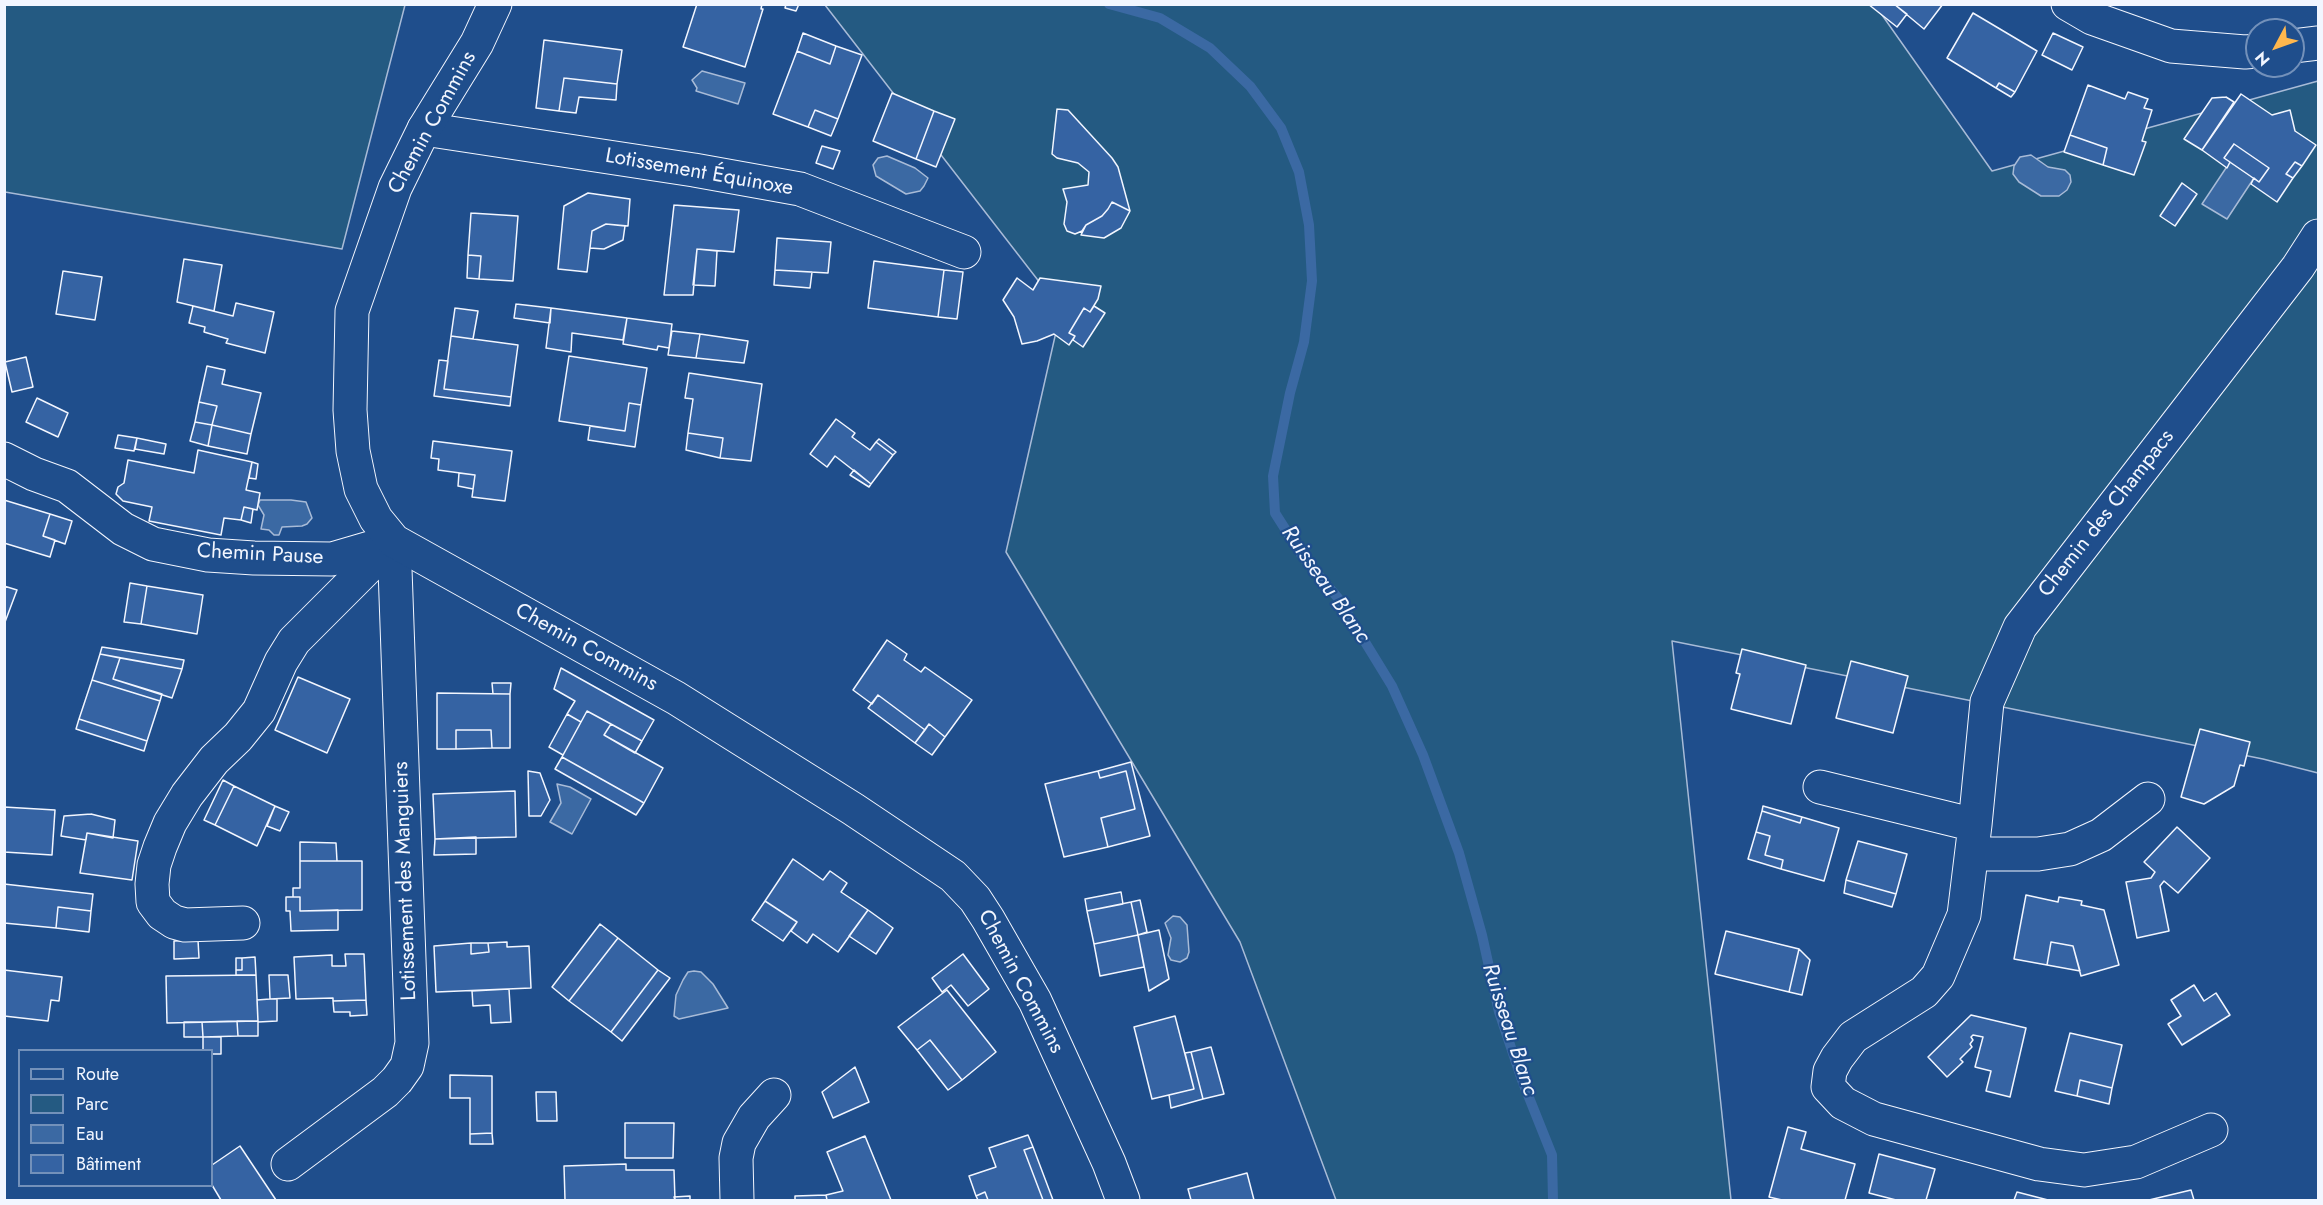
<!DOCTYPE html>
<meta charset="utf-8">
<style>
body{margin:0}
#map{position:relative;width:2323px;height:1205px;overflow:hidden;background:#1f4e8c;font-family:Jost,sans-serif}
canvas{display:block}
.frame{position:absolute;inset:0;border:6px solid #f2f6ff;pointer-events:none}
.legend{position:absolute;left:18px;top:1049px;width:195px;height:138px;box-sizing:border-box;background:#1f4e8c;border:2px solid #7391ba;margin:0;padding:8px 10px;list-style:none;font-size:18px;color:#f2f6ff}
.legend li{display:flex;align-items:center;gap:12px;height:30px}
.legend b{width:30px;border:2px solid #7391ba}
.north{position:absolute;left:2245px;top:18px;width:60px;height:60px;box-sizing:border-box;background:#1f4e8c;border:2px solid #7391ba;border-radius:50%;rotate:229deg;font-size:16px;font-weight:700;line-height:24px;text-align:center;color:#f2f6ff}
.north::after{content:'';display:block;margin:auto;width:21px;height:27px;background:#ffb74d;clip-path:polygon(50% 0,100% 100%,50% 72%,0 100%)}
</style>
<div id="map">
<canvas width="2323" height="1205"></canvas>
<div class="frame"></div>
<ul class="legend">
<li><b style="height:8px;background:#1f4e8c"></b>Route</li>
<li><b style="height:16px;background:#245a82"></b>Parc</li>
<li><b style="height:16px;background:#3b69a3"></b>Eau</li>
<li><b style="height:16px;background:#3563a3"></b>Bâtiment</li>
</ul>
<div class="north">N</div>
</div>
<script>
const c = document.querySelector('canvas').getContext('2d');
c.lineJoin = 'round';
function fillPath(path, color) {
  c.fillStyle = color;
  c.fill(path, 'evenodd');
}
function shape(rows) {
  const path = new Path2D();
  for (const r of rows) {
    path.moveTo(r[0], r[1]);
    for (let i = 2; i < r.length; i += 2) path.lineTo(r[i], r[i + 1]);
  }
  return path;
}
function stroke(path, color, width, dash) {
  c.strokeStyle = color;
  c.lineWidth = width;
  c.lineCap = dash ? 'butt' : 'round';
  c.setLineDash(dash || []);
  c.stroke(path);
}
function write(font, color, halo, rows, align = 'center') {
  c.font = font + ' Jost,sans-serif';
  c.lineWidth = 4.5;
  c.setLineDash([]);
  c.textBaseline = 'middle';
  c.strokeStyle = halo;
  c.fillStyle = color;
  for (const [text, x, y, turn = 0] of rows) {
    c.save();
    c.translate(x, y);
    c.rotate((+turn || 0) * Math.PI / 180);
    c.textAlign = isNaN(turn) ? turn : align;
    if (halo) c.strokeText(text, 0, 0);
    c.fillText(text, 0, 0);
    c.restore();
  }
}
const green = shape([
 [4,5,405,5,342,249,5,192,4,5],
 [825,5,1875,5,1992,171,2318,81,2318,773,2263,759,1672,641,1731,1200,1336,1200,1240,942,1006,552,1061,310,825,5]
]);
fillPath(green, '#245a82');
stroke(green, '#a8bbd7', 1.5);
const water = shape([
 [702,71,745,83,738,104,696,91,697,88,692,80,702,71],
 [2031,155,2048,167,2065,170,2070,175,2071,182,2067,190,2059,196,2041,196,2019,182,2013,174,2014,166,2020,157,2031,155],
 [887,156,915,168,928,178,924,186,920,191,906,194,876,176,873,165,878,158,887,156],
 [2230,162,2254,178,2227,219,2202,204,2230,162],
 [260,500,291,500,306,502,312,518,307,524,302,526,282,527,279,535,274,535,269,530,261,529,264,515,258,505,260,500],
 [557,784,570,787,591,799,572,834,550,822,561,803,557,784],
 [1173,916,1180,917,1187,925,1189,952,1187,958,1180,962,1171,960,1168,955,1171,938,1165,923,1173,916],
 [694,971,701,972,713,984,728,1008,679,1019,674,1016,676,995,683,980,688,972,694,971]
]);
fillPath(water, '#3b69a3');
stroke(water, '#a8bbd7', 1.5);
stroke(shape([
 [1109,4,1160,18,1210,48,1250,86,1281,128,1299,172,1309,225,1312,281,1304,342,1290,393,1273,476,1275,513,1303,557,1338,598,1392,686,1423,755,1459,853,1482,935,1499,1012,1522,1080,1552,1155,1553,1200]
]), '#3b69a3', 10);
const building = shape([
 [697,4,762,4,761,9,763,9,745,67,683,47,697,4],
 [786,4,799,4,796,11,785,8,786,4],
 [1868,4,1894,4,1907,14,1897,27,1868,4],
 [1894,4,1943,4,1924,29,1894,4],
 [1973,13,2037,51,2015,92,1999,83,1996,88,1947,58,1973,13],
 [803,33,836,46,830,64,797,51,803,33],
 [2053,33,2083,47,2072,70,2042,55,2053,33],
 [544,40,622,50,617,84,564,78,559,111,536,108,544,40],
 [836,46,862,55,838,119,815,110,808,127,773,114,797,51,830,64,836,46],
 [564,78,617,84,616,100,579,97,576,113,559,111,564,78],
 [1999,83,2015,92,2011,97,1996,88,1999,83],
 [2088,85,2125,99,2128,92,2148,99,2144,108,2152,110,2142,141,2146,142,2134,175,2103,165,2107,148,2070,135,2088,85],
 [892,93,934,111,916,159,873,141,892,93],
 [2241,94,2272,115,2290,110,2295,131,2316,145,2302,166,2295,162,2286,174,2293,178,2277,202,2251,184,2254,178,2259,182,2269,168,2234,144,2224,158,2230,162,2227,168,2202,150,2241,94],
 [2226,97,2234,102,2202,150,2184,139,2212,98,2226,97],
 [1057,109,1068,110,1112,158,1118,167,1130,211,1112,202,1108,209,1102,216,1086,225,1082,231,1075,234,1067,231,1064,224,1067,202,1063,189,1088,185,1089,172,1078,163,1057,158,1052,154,1057,109],
 [815,110,838,119,831,136,808,127,815,110],
 [934,111,955,119,936,167,916,159,934,111],
 [2070,135,2107,148,2103,165,2064,152,2070,135],
 [2234,144,2269,168,2259,182,2224,158,2234,144],
 [822,146,840,151,833,169,816,163,822,146],
 [2295,162,2302,166,2293,178,2286,174,2295,162],
 [2182,183,2197,194,2175,226,2160,216,2182,183],
 [588,193,630,199,628,226,606,224,592,231,587,272,558,269,564,206,588,193],
 [1112,202,1130,211,1121,228,1104,238,1081,235,1086,225,1102,216,1108,209,1112,202],
 [674,205,739,210,734,252,697,249,693,295,664,295,674,205],
 [471,213,518,216,513,281,479,279,481,256,468,255,471,213],
 [606,224,625,226,623,240,604,249,590,248,592,231,606,224],
 [777,238,831,242,828,273,775,270,777,238],
 [697,249,717,251,715,286,693,285,697,249],
 [468,255,481,256,479,279,467,278,468,255],
 [184,259,222,265,214,311,177,302,184,259],
 [874,261,944,270,938,317,868,308,874,261],
 [775,270,812,272,810,288,774,285,775,270],
 [944,270,963,272,957,319,938,317,944,270],
 [63,271,102,277,95,320,56,314,63,271],
 [1017,278,1033,290,1040,278,1101,286,1098,299,1090,312,1084,308,1069,333,1075,336,1069,345,1054,334,1037,341,1022,344,1014,317,1003,300,1017,278],
 [236,303,274,312,265,353,226,343,228,339,204,332,205,327,189,323,193,306,233,316,236,303],
 [516,304,551,308,550,323,514,318,516,304],
 [1094,306,1105,313,1083,347,1073,340,1075,336,1069,333,1084,308,1090,312,1094,306],
 [455,308,478,311,473,339,451,336,455,308],
 [551,308,627,318,623,340,572,333,571,352,546,348,551,308],
 [627,318,672,324,669,348,658,346,657,350,623,344,627,318],
 [672,331,700,334,696,358,668,355,672,331],
 [700,334,748,341,744,363,696,358,700,334],
 [451,336,518,345,511,397,444,389,451,336],
 [569,356,647,368,641,405,629,403,625,431,559,421,569,356],
 [26,357,33,387,12,392,5,362,26,357],
 [439,360,448,361,444,389,511,397,510,406,434,396,439,360],
 [207,366,225,370,222,384,261,393,251,434,212,425,217,406,199,402,207,366],
 [689,373,762,384,751,461,720,458,723,438,688,433,693,399,685,398,689,373],
 [37,398,68,413,58,437,26,422,37,398],
 [199,402,217,406,212,425,195,422,199,402],
 [629,403,641,405,635,447,588,440,590,426,625,431,629,403],
 [836,419,855,433,852,437,870,450,876,442,893,455,871,484,835,456,827,467,810,454,836,419],
 [195,422,212,425,208,446,190,441,195,422],
 [212,425,251,434,247,454,208,446,212,425],
 [688,433,723,438,720,458,686,450,688,433],
 [118,435,137,438,134,451,115,448,118,435],
 [137,438,166,444,164,454,135,449,137,438],
 [879,439,896,452,893,455,876,442,879,439],
 [433,441,512,451,505,501,472,497,475,475,438,470,439,459,431,458,433,441],
 [198,450,252,462,246,490,260,493,257,510,244,507,241,520,224,518,221,535,149,521,152,507,123,501,116,494,118,487,124,483,128,460,194,473,198,450],
 [252,462,258,464,256,479,249,478,252,462],
 [854,470,871,484,869,487,850,475,854,470],
 [459,473,475,475,473,489,458,486,459,473],
 [4,500,50,514,43,536,55,540,50,557,4,543,4,500],
 [244,507,253,509,251,523,241,520,244,507],
 [50,514,72,521,65,544,43,536,50,514],
 [130,583,147,586,141,624,124,622,130,583],
 [4,586,17,590,5,622,4,622,4,586],
 [147,586,203,595,197,634,141,624,147,586],
 [887,640,907,654,904,660,921,672,925,667,972,700,945,737,929,724,925,730,878,695,872,704,853,690,887,640],
 [102,647,184,660,182,669,100,654,102,647],
 [1742,649,1806,665,1791,724,1731,709,1740,674,1736,673,1742,649],
 [100,654,120,658,113,679,162,694,160,701,92,680,100,654],
 [120,658,182,669,172,698,113,679,120,658],
 [1851,661,1908,676,1893,733,1836,718,1851,661],
 [561,668,654,720,642,741,587,711,581,722,567,714,575,701,554,689,561,668],
 [298,677,350,699,327,753,275,730,298,677],
 [92,680,160,701,147,741,79,719,92,680],
 [492,683,511,683,510,694,493,694,492,683],
 [437,693,510,694,510,748,492,748,491,730,456,730,456,749,437,749,437,693],
 [878,695,925,730,915,743,868,708,878,695],
 [587,711,611,724,604,735,663,768,644,803,562,757,587,711],
 [567,714,581,722,563,755,549,747,567,714],
 [79,719,147,741,144,751,76,729,79,719],
 [611,724,642,741,635,753,604,735,611,724],
 [929,724,945,737,932,755,915,743,929,724],
 [2200,729,2250,742,2244,766,2240,765,2234,786,2204,804,2181,797,2200,729],
 [456,730,491,730,492,748,456,749,456,730],
 [562,757,644,803,636,815,555,769,562,757],
 [1131,762,1150,836,1108,847,1101,818,1135,809,1126,771,1100,778,1098,771,1131,762],
 [528,771,540,773,550,800,541,816,529,816,528,771],
 [1098,771,1100,778,1126,771,1135,809,1101,818,1108,847,1064,857,1045,784,1098,771],
 [223,780,234,786,215,825,204,820,223,780],
 [234,786,275,806,257,846,215,825,234,786],
 [515,791,516,837,435,839,433,794,515,791],
 [275,806,289,812,280,831,267,826,275,806],
 [1763,806,1802,817,1800,823,1762,811,1763,806],
 [4,807,55,810,52,855,4,852,4,807],
 [1762,811,1800,823,1802,817,1839,828,1824,881,1781,869,1783,860,1765,855,1770,836,1756,832,1762,811],
 [91,814,115,820,113,838,87,833,86,840,61,836,64,816,91,814],
 [2177,827,2210,858,2178,893,2164,881,2160,886,2169,931,2137,938,2126,882,2151,878,2155,872,2144,862,2177,827],
 [1756,832,1770,836,1765,855,1783,860,1781,869,1748,859,1756,832],
 [87,833,138,841,132,880,80,873,87,833],
 [476,837,476,854,434,855,435,839,476,837],
 [1858,841,1907,854,1896,894,1846,880,1858,841],
 [300,842,336,843,337,861,300,861,300,842],
 [793,859,823,880,830,871,847,883,841,892,868,910,838,952,813,934,807,943,791,931,797,922,765,901,793,859],
 [300,861,362,861,362,910,300,911,300,897,293,897,293,888,300,888,300,861],
 [1846,880,1896,894,1892,907,1844,893,1846,880],
 [4,884,93,894,91,911,58,907,56,928,4,923,4,884],
 [1121,892,1123,904,1087,911,1085,899,1121,892],
 [2026,895,2058,902,2059,897,2082,901,2081,905,2104,910,2119,965,2081,976,2073,946,2051,942,2047,965,2014,959,2026,895],
 [286,897,300,897,300,911,338,910,338,930,291,931,290,911,286,911,286,897],
 [1140,900,1147,932,1138,935,1131,902,1140,900],
 [765,901,797,922,783,941,752,920,765,901],
 [1131,902,1138,935,1094,944,1087,911,1131,902],
 [58,907,91,911,89,932,56,928,58,907],
 [868,910,893,928,876,954,849,936,868,910],
 [600,924,618,938,569,1001,552,987,600,924],
 [1159,930,1169,979,1149,991,1138,935,1159,930],
 [1726,931,1799,949,1789,992,1715,974,1726,931],
 [1138,935,1144,967,1100,976,1094,944,1138,935],
 [618,938,658,970,611,1032,569,1001,618,938],
 [198,940,199,958,174,959,174,941,198,940],
 [507,942,507,947,529,946,531,988,436,992,434,946,471,943,471,954,489,952,488,943,507,942],
 [2051,942,2073,946,2080,971,2047,965,2051,942],
 [471,943,488,943,489,952,471,954,471,943],
 [1799,949,1810,960,1802,995,1789,992,1799,949],
 [345,954,364,954,366,1000,333,1001,333,998,296,999,294,957,332,955,332,966,346,966,345,954],
 [963,954,989,989,968,1006,951,985,942,992,932,978,963,954],
 [255,957,256,975,236,975,236,970,242,970,242,958,255,957],
 [236,958,242,958,242,970,236,970,236,958],
 [4,970,62,977,59,1001,51,1000,48,1021,4,1016,4,970],
 [658,970,670,978,622,1041,611,1032,658,970],
 [256,975,258,1021,167,1023,166,976,256,975],
 [269,975,288,975,290,998,270,999,269,975],
 [2194,985,2204,1001,2216,993,2230,1015,2182,1045,2168,1024,2181,1016,2171,1000,2194,985],
 [509,989,511,1022,491,1023,490,1005,473,1006,472,991,509,989],
 [947,990,996,1052,962,1080,930,1040,917,1050,898,1027,947,990],
 [270,999,277,999,277,1021,258,1022,257,1000,270,999],
 [366,1000,367,1015,350,1016,350,1012,334,1012,333,1001,366,1000],
 [1971,1015,2026,1028,2010,1097,1986,1091,1991,1071,1975,1067,1983,1037,1973,1035,1971,1037,1973,1040,1970,1044,1972,1047,1960,1059,1963,1062,1947,1077,1928,1057,1971,1015],
 [1175,1016,1194,1089,1152,1099,1134,1027,1175,1016],
 [237,1021,258,1021,258,1036,238,1036,237,1021],
 [237,1021,238,1036,203,1037,202,1022,237,1021],
 [184,1022,202,1022,203,1037,184,1037,184,1022],
 [2070,1033,2122,1045,2112,1088,2080,1080,2077,1096,2055,1091,2070,1033],
 [203,1037,221,1037,221,1054,212,1054,212,1050,203,1050,203,1037],
 [930,1040,962,1080,948,1090,917,1050,930,1040],
 [1211,1047,1224,1094,1203,1099,1191,1052,1211,1047],
 [1191,1052,1203,1099,1171,1108,1169,1095,1194,1089,1185,1053,1191,1052],
 [855,1067,869,1102,833,1118,822,1092,855,1067],
 [450,1075,492,1076,492,1133,470,1134,470,1098,450,1098,450,1075],
 [2080,1080,2112,1088,2109,1104,2077,1096,2080,1080],
 [536,1092,556,1092,557,1121,537,1121,536,1092],
 [625,1123,674,1123,673,1158,625,1158,625,1123],
 [1788,1127,1806,1132,1801,1149,1855,1164,1845,1200,1782,1200,1769,1197,1788,1127],
 [492,1133,493,1144,470,1144,470,1134,492,1133],
 [1028,1135,1033,1147,1024,1150,1043,1200,988,1200,985,1192,976,1196,969,1176,996,1167,989,1148,1028,1135],
 [865,1136,891,1200,827,1200,826,1195,843,1191,827,1152,865,1136],
 [240,1146,276,1200,221,1200,212,1185,212,1165,240,1146],
 [1033,1147,1053,1200,1043,1200,1024,1150,1033,1147],
 [1879,1154,1935,1169,1926,1200,1896,1200,1869,1193,1879,1154],
 [626,1164,626,1170,674,1170,675,1200,565,1200,564,1166,626,1164],
 [1247,1173,1254,1200,1191,1200,1188,1189,1247,1173],
 [2191,1190,2194,1200,2149,1200,2191,1190],
 [985,1192,988,1200,978,1200,976,1196,985,1192],
 [2017,1192,2048,1200,2014,1200,2017,1192],
 [826,1195,827,1200,795,1200,795,1196,826,1195],
 [690,1196,690,1200,675,1200,674,1197,690,1196]
]);
fillPath(building, '#3563a3');
stroke(building, '#f2f6ff', 1.5);
const street = shape([
 [2068,4,2092,18,2171,46,2245,52,2257,51],
 [2293,46,2318,43],
 [424,129,694,170,800,189,964,252],
 [4,459,34,474,67,486,123,529,153,544,208,555,254,558,332,559,390,542],
 [1820,787,1975,825],
 [1972,854,2038,854,2070,849,2101,835,2148,799],
 [243,923,185,925,174,922,162,914,153,902,152,884,154,865,160,847,170,823,187,795,214,760,238,737,259,711,281,662,294,641,394,541],
 [2211,1130,2136,1162,2084,1170,2039,1164,1874,1119,1843,1103,1828,1087,1830,1071,1837,1058,1853,1037,1924,992,1938,976,1964,915,1975,825,1987,702,2020,627,2298,267,2318,236],
 [288,1164,385,1092,397,1080,407,1066,412,1043,394,541],
 [737,1200,736,1158,739,1143,754,1117,774,1095]
]);
const secondary = shape([
 [495,4,477,43,424,129,395,188,352,311,350,410,353,451,361,489,376,519,394,541,676,698,853,809,953,876,975,899,988,919,1035,1001,1109,1163,1123,1200]
]);
stroke(street, '#f2f6ff', 35);
stroke(secondary, '#f2f6ff', 35);
stroke(street, '#1f4e8c', 33);
stroke(secondary, '#1f4e8c', 33);
write('21px', '#f2f6ff', '#1f4e8c', [
 ["Chemin Commins",433,123,-61],
 ["Lotissement Équinoxe",699,173,10],
 ["Chemin des Champacs",2107,514,-52],
 ["Chemin Pause",260,555,3],
 ["Chemin Commins",586,648,29],
 ["Lotissement des Manguiers",406,881,-92],
 ["Chemin Commins",1020,982,62]
]);
write('italic 22px', '#f2f6ff', '#1f4e8c', [
 ["Ruisseau Blanc",1325,585,55],
 ["Ruisseau Blanc",1509,1030,72]
]);
</script>
